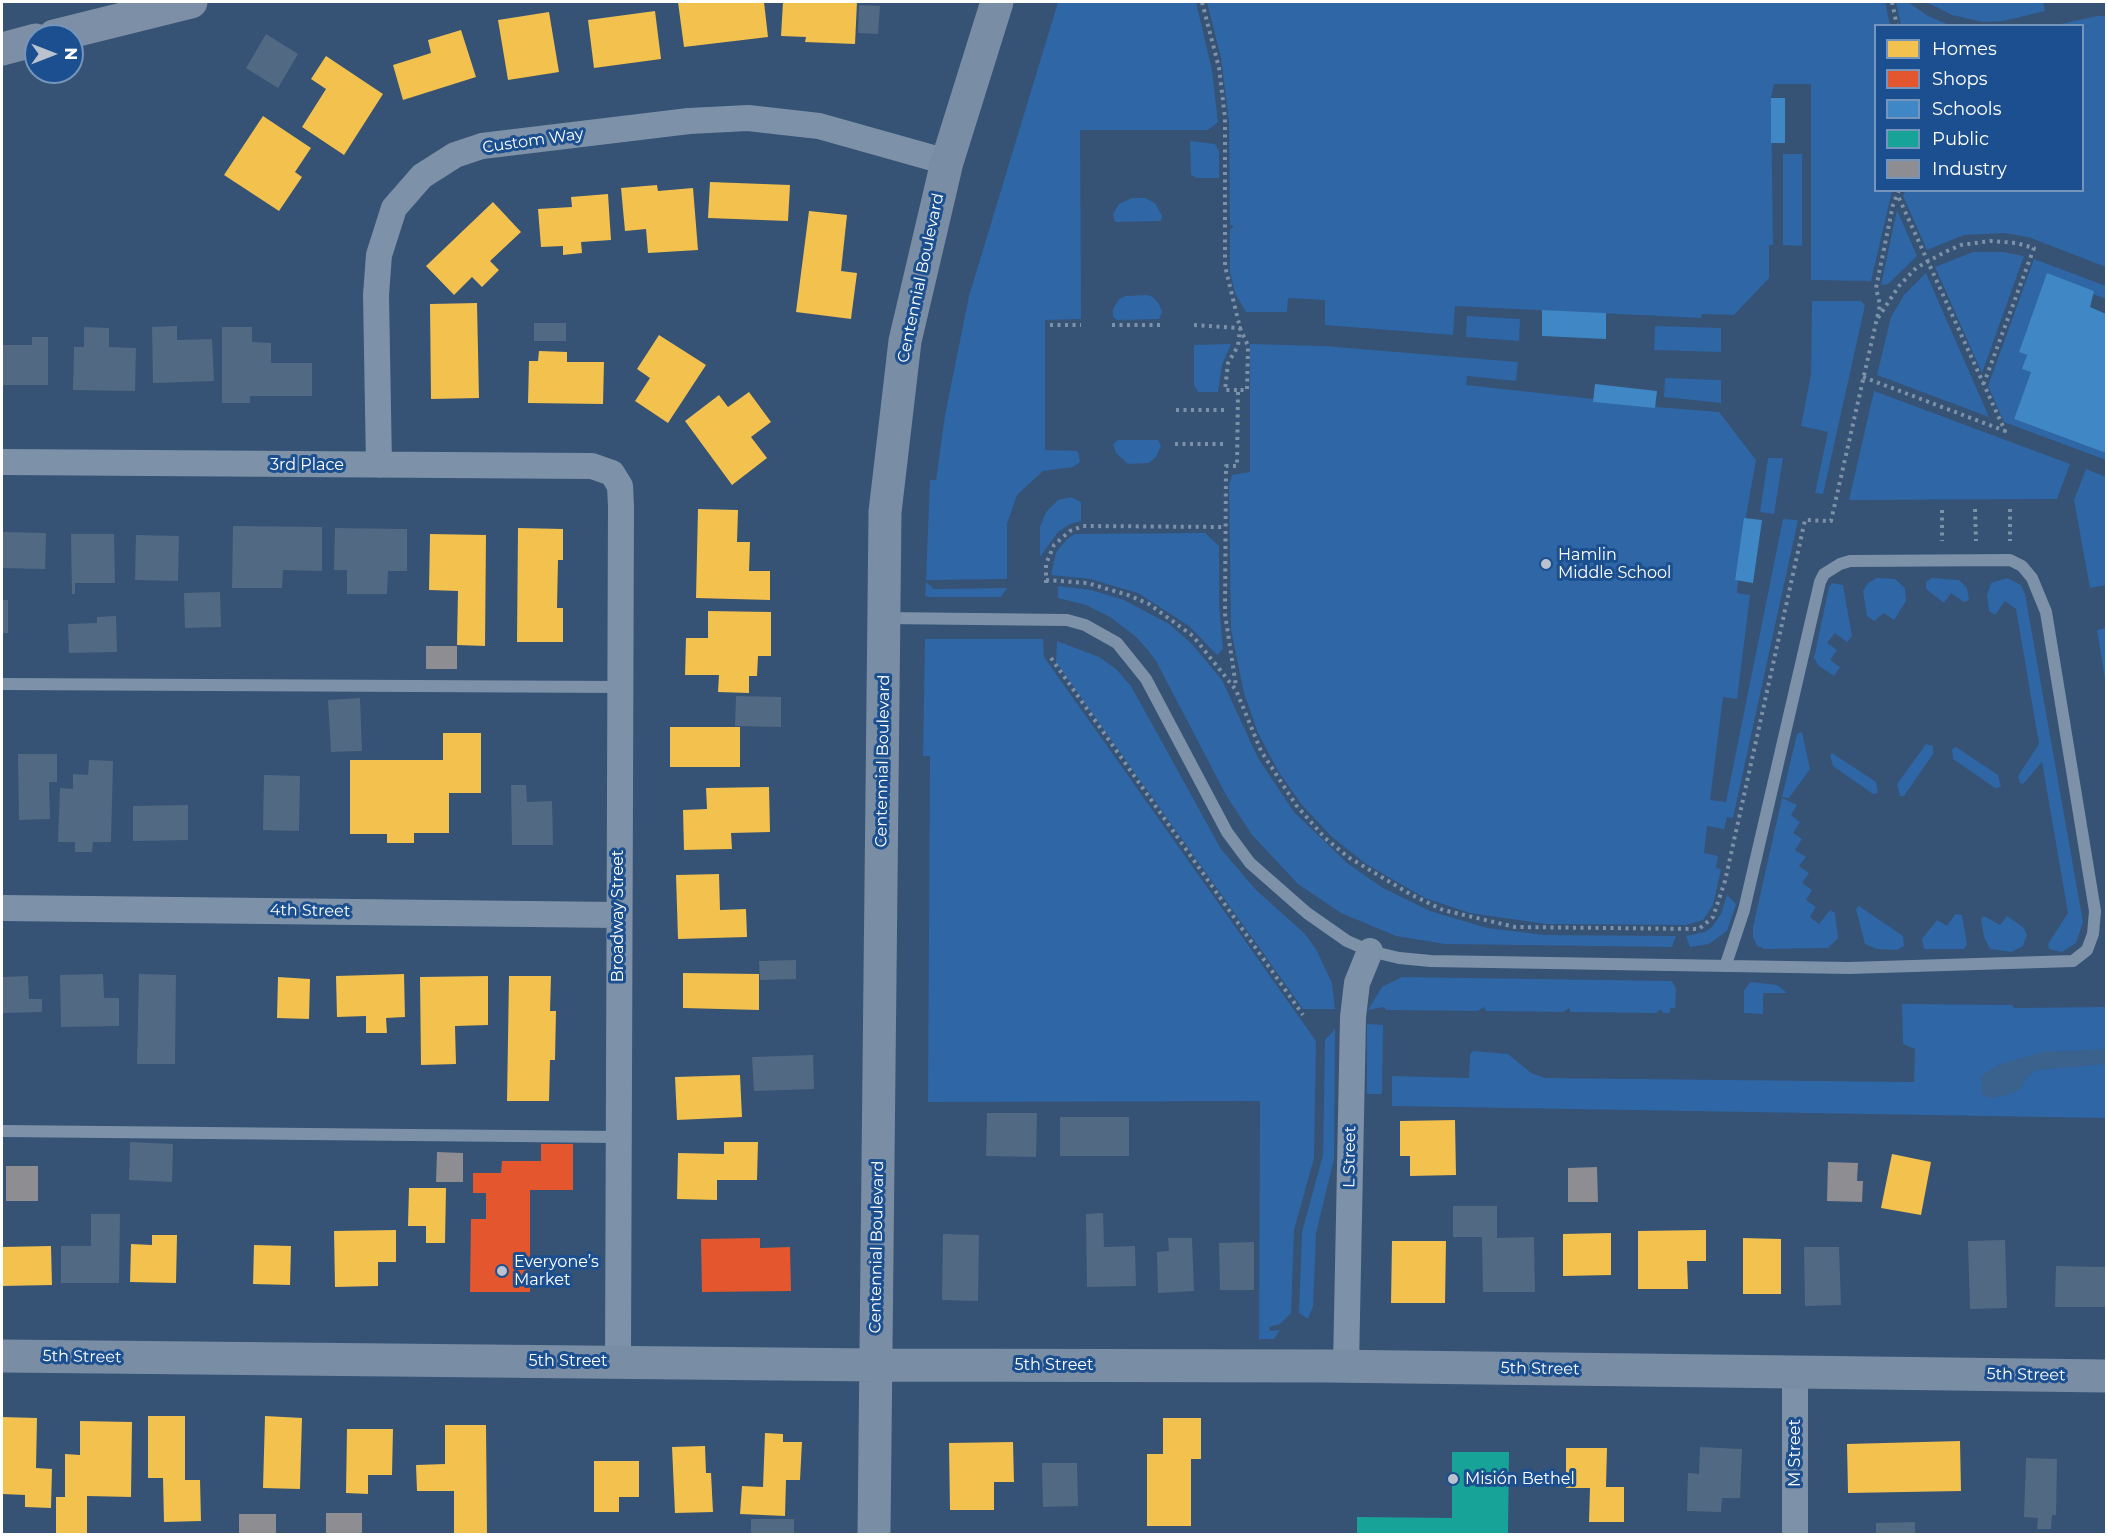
<!DOCTYPE html>
<meta charset="utf-8">
<style>
body{margin:0}
#map{position:relative;width:2108px;height:1536px;overflow:hidden;background:#365274;font-family:Montserrat,sans-serif}
canvas{display:block}
.frame{position:absolute;inset:0;border:3px solid #fff;pointer-events:none}
.legend{position:absolute;left:1874px;top:24px;width:210px;height:168px;box-sizing:border-box;background:#1b4f8f;border:2px solid #7695bc;margin:0;padding:8px 10px;list-style:none;font-size:18px;color:#fff}
.legend li{display:flex;align-items:center;gap:12px;height:30px}
.legend b{width:30px;border:2px solid #7695bc}
.north{position:absolute;left:24px;top:24px;width:60px;height:60px;box-sizing:border-box;background:#1b4f8f;border:2px solid #7695bc;border-radius:50%;rotate:90deg;font-size:16px;font-weight:700;line-height:24px;text-align:center;color:#fff}
.north::after{content:'';display:block;margin:auto;width:21px;height:27px;background:#b9c2ce;clip-path:polygon(50% 0,100% 100%,50% 72%,0 100%)}
</style>
<div id="map">
<canvas width="2108" height="1536"></canvas>
<div class="frame"></div>
<ul class="legend">
<li><b style="height:16px;background:#f2c14e"></b>Homes</li>
<li><b style="height:16px;background:#e4572e"></b>Shops</li>
<li><b style="height:16px;background:#3f88c5"></b>Schools</li>
<li><b style="height:16px;background:#17a398"></b>Public</li>
<li><b style="height:16px;background:#8d8d92"></b>Industry</li>
</ul>
<div class="north">N</div>
</div>
<script>
const c = document.querySelector('canvas').getContext('2d');
c.lineJoin = 'round';
function fillPath(path, color) {
  c.fillStyle = color;
  c.fill(path, 'evenodd');
}
function shape(rows) {
  const path = new Path2D();
  for (const r of rows) {
    path.moveTo(r[0], r[1]);
    for (let i = 2; i < r.length; i += 2) path.lineTo(r[i], r[i + 1]);
  }
  return path;
}
function stroke(path, color, width, dash) {
  c.strokeStyle = color;
  c.lineWidth = width;
  c.lineCap = dash ? 'butt' : 'round';
  c.setLineDash(dash || []);
  c.stroke(path);
}
function write(font, color, halo, rows, align = 'center') {
  c.font = font + ' Montserrat,sans-serif';
  c.lineWidth = 6;
  c.setLineDash([]);
  c.textBaseline = 'middle';
  c.strokeStyle = halo;
  c.fillStyle = color;
  for (const [text, x, y, turn = 0] of rows) {
    c.save();
    c.translate(x, y);
    c.rotate((+turn || 0) * Math.PI / 180);
    c.textAlign = isNaN(turn) ? turn : align;
    if (halo) c.strokeText(text, 0, 0);
    c.fillText(text, 0, 0);
    c.restore();
  }
}
fillPath(shape([
 [1058,2,1196,2,1212,70,1218,122,1208,130,1080,130,1081,319,1045,320,1045,450,1078,451,1080,462,1073,467,1043,471,1017,495,1007,524,1007,579,926,580,930,480,936,480,945,415,969,296],
 [1207,2,1885,2,1890,25,1876,26,1876,190,1892,191,1871,281,1811,280,1811,84,1774,84,1771,98,1773,245,1769,245,1769,278,1734,315,1702,314,1701,318,1455,306,1453,335,1325,325,1325,300,1288,298,1287,312,1246,312,1235,293,1230,272,1230,230,1234,226,1230,225,1229,122,1221,58],
 [1896,2,1908,2,1928,16,1949,25,1901,25],
 [1926,2,2043,2,2045,11,2003,21,1983,22,1952,15],
 [2097,16,2106,16,2106,267,2028,237,2004,233,1964,235,1927,250,1903,196,1905,191,2082,190,2082,26,2056,25],
 [1190,141,1215,144,1219,151,1219,178,1197,178,1191,175],
 [1783,154,1802,154,1802,246,1783,245],
 [1132,198,1145,198,1155,203,1162,216,1161,221,1115,222,1113,214,1119,204],
 [1897,210,1917,256,1888,284,1881,285],
 [1973,252,2003,252,2024,256,1982,373,1935,267],
 [2034,259,2106,286,2106,299,2093,294,2094,291,2047,274,2019,352,2027,355,2023,369,2031,372,2014,419,2106,453,2106,460,2004,422,1988,386],
 [1926,273,1989,417,1877,375,1891,317,1904,295],
 [1147,295,1153,297,1159,304,1162,312,1159,319,1117,320,1113,317,1113,309,1119,299,1126,296],
 [1812,301,1861,301,1865,305,1823,494,1815,493,1828,432,1801,426,1811,374],
 [1467,316,1520,319,1519,341,1466,337],
 [1655,326,1721,328,1721,352,1654,350],
 [1231,344,1222,365,1218,392,1198,392,1194,385,1194,345],
 [1250,344,1324,346,1518,362,1516,381,1467,376,1466,385,1594,399,1594,402,1719,412,1756,460,1735,579,1738,580,1737,593,1750,595,1737,699,1723,697,1710,800,1726,802,1783,519,1798,520,1733,818,1727,817,1724,829,1707,826,1704,853,1718,856,1716,868,1721,869,1713,905,1703,920,1686,925,1546,924,1470,913,1425,898,1366,864,1331,836,1302,805,1278,771,1258,733,1244,693,1231,630,1229,485,1232,475,1250,472],
 [1665,378,1721,380,1721,403,1664,397],
 [1874,391,2070,464,2057,499,1849,500],
 [1118,440,1158,440,1161,446,1156,457,1149,463,1128,464,1116,453,1113,444],
 [1768,458,1783,458,1774,514,1760,512],
 [2086,469,2106,477,2106,585,2090,588,2074,500],
 [1071,497,1081,502,1081,521,1070,524,1058,532,1040,557,1040,527,1046,512,1058,500],
 [1205,533,1219,546,1219,604,1223,649,1217,655,1189,626,1138,593,1090,579,1051,575,1056,552,1067,539,1075,534],
 [1877,578,1895,579,1905,588,1906,601,1894,620,1884,613,1874,621,1867,616,1863,591,1868,583],
 [1932,578,1959,580,1967,588,1969,600,1964,602,1951,593,1944,603,1926,589,1926,582],
 [2007,578,2021,585,2025,594,2083,922,2076,943,2062,952,2049,949,2048,944,2068,913,2042,762,2023,784,2020,783,2018,776,2039,744,2016,609,2005,601,1995,615,1989,611,1987,595,1991,583],
 [926,582,934,589,1007,588,1001,597,930,597,925,596],
 [1832,583,1843,585,1852,636,1847,642,1835,633,1827,643,1837,650,1830,660,1840,667,1834,676,1819,666,1814,658,1829,587],
 [1058,586,1091,590,1124,600,1169,624,1191,643,1222,680,1258,758,1294,812,1347,863,1383,888,1430,911,1487,928,1545,935,1676,936,1672,947,1445,944,1396,936,1341,913,1298,884,1252,835,1226,795,1156,661,1147,649,1135,636,1110,617,1086,605,1058,598],
 [2106,628,2106,685,2097,630],
 [925,639,1043,639,1044,657,1316,1041,1314,1158,1294,1230,1291,1313,1280,1324,1269,1327,1270,1331,1280,1330,1274,1339,1259,1339,1260,1101,928,1102,930,756,923,756],
 [1057,641,1099,657,1116,669,1131,686,1221,849,1255,889,1304,933,1316,949,1332,983,1335,1009,1303,1009,1056,662],
 [1802,732,1810,769,1789,798,1782,797,1797,734],
 [1926,744,1933,746,1933,754,1904,796,1900,796,1897,784],
 [1956,747,1998,775,2001,787,1995,788,1953,759,1952,749],
 [1832,753,1876,782,1878,793,1873,794,1833,766,1830,756],
 [1782,798,1797,805,1791,815,1800,822,1793,833,1802,839,1795,850,1806,857,1799,866,1809,873,1802,883,1812,890,1806,900,1816,907,1810,917,1819,924,1830,910,1835,913,1838,938,1828,948,1765,949,1757,946,1753,937,1753,927],
 [1727,895,1736,904,1727,931,1709,944,1690,947,1686,936,1705,932,1712,927,1721,914],
 [1859,906,1903,936,1904,946,1897,950,1877,949,1865,944,1856,909],
 [1955,914,1962,915,1967,944,1964,949,1924,949,1922,939,1937,920,1947,926],
 [1984,916,2000,925,2007,916,2024,928,2027,935,2023,946,2012,952,1990,949,1984,937,1981,919],
 [1402,977,1672,981,1676,989,1675,1008,1670,1008,1670,1013,1663,1013,1661,1009,1656,1013,1571,1012,1569,1008,1563,1012,1486,1011,1484,1007,1478,1011,1386,1010,1384,1007,1368,1010,1382,987],
 [1751,982,1777,985,1787,993,1763,993,1763,1014,1744,1013,1744,990],
 [1902,1004,2012,1005,2014,1008,2106,1007,2106,1118,1392,1106,1392,1076,1469,1078,1470,1055,1473,1051,1508,1054,1531,1073,1545,1078,1914,1082,1915,1049,1903,1044],
 [1367,1024,1383,1025,1382,1094,1367,1094],
 [1335,1029,1334,1159,1316,1233,1313,1306,1308,1319,1299,1313,1302,1232,1323,1155,1325,1040]
]), '#2f66a5');
fillPath(shape([
 [2106,1049,2106,1064,2037,1070,2026,1078,2021,1088,2011,1094,1992,1098,1982,1094,1981,1076,1998,1065,2042,1052]
]), '#3b618d');
fillPath(shape([
 [678,2,764,2,768,37,684,47],
 [783,2,857,2,855,44,805,42,806,37,781,36],
 [655,11,661,59,594,68,588,20],
 [549,12,559,72,508,80,498,20],
 [461,30,476,77,403,100,393,65,431,53,428,40],
 [326,56,383,94,344,155,302,127,326,89,311,79],
 [263,116,311,148,295,172,302,177,279,211,224,175],
 [710,182,790,185,788,221,708,218],
 [657,185,658,191,693,188,698,250,648,253,646,229,625,231,621,188],
 [608,194,611,240,581,242,582,253,563,255,563,246,541,247,538,209,572,207,571,197],
 [493,202,521,232,490,261,499,270,482,287,472,277,454,295,426,266],
 [809,211,847,215,841,271,857,273,851,319,796,312],
 [477,303,479,398,431,399,430,304],
 [659,335,706,365,668,423,635,401,650,378,637,369],
 [539,351,567,352,567,362,604,362,603,404,528,403,529,361,538,361],
 [749,392,771,422,751,437,767,458,732,485,685,421,719,395,728,407],
 [698,509,738,510,737,542,750,542,749,571,770,571,770,600,696,598],
 [518,528,563,529,563,560,558,560,557,608,563,608,563,642,517,642],
 [430,534,486,535,485,646,457,645,458,591,429,590],
 [708,611,771,612,771,656,758,656,757,676,749,676,749,693,718,692,719,675,685,675,686,638,708,638],
 [670,727,740,727,740,767,670,767],
 [443,733,481,733,481,793,449,793,449,833,414,833,414,843,387,843,387,834,350,834,350,760,443,760],
 [769,787,770,832,731,833,732,849,684,850,683,810,707,809,706,788],
 [719,874,720,910,746,909,747,937,678,939,676,875],
 [683,973,759,974,759,1010,683,1008],
 [404,974,405,1017,386,1018,387,1033,366,1033,366,1016,337,1017,336,976],
 [488,976,488,1025,455,1026,456,1064,421,1065,420,977],
 [509,976,551,976,550,1011,556,1011,555,1060,550,1060,549,1101,507,1101],
 [278,977,310,979,309,1019,277,1018],
 [740,1075,742,1117,677,1120,675,1077],
 [1455,1120,1456,1175,1410,1176,1410,1156,1400,1156,1400,1121],
 [724,1142,758,1142,757,1180,717,1180,717,1200,677,1199,678,1153,724,1154],
 [1892,1154,1931,1162,1921,1215,1881,1208],
 [409,1188,446,1188,445,1243,426,1243,426,1226,408,1226],
 [396,1230,396,1262,378,1262,378,1286,335,1287,334,1231],
 [1706,1230,1706,1261,1687,1261,1688,1289,1638,1289,1638,1231],
 [1611,1233,1611,1275,1563,1276,1563,1234],
 [152,1235,177,1235,176,1283,130,1282,131,1244,152,1245],
 [1743,1238,1781,1239,1781,1294,1743,1294],
 [1392,1241,1446,1241,1445,1303,1391,1303],
 [254,1245,291,1246,290,1285,253,1284],
 [51,1246,52,1285,2,1286,2,1247],
 [148,1416,185,1416,185,1480,200,1480,201,1521,164,1522,163,1478,148,1478],
 [265,1416,302,1418,300,1489,263,1488],
 [2,1417,37,1418,36,1468,52,1469,51,1508,25,1507,25,1495,2,1494],
 [1163,1418,1201,1418,1201,1459,1191,1459,1191,1526,1147,1526,1147,1454,1163,1454],
 [80,1421,132,1422,131,1497,87,1496,87,1534,56,1534,56,1497,65,1497,65,1454,80,1455],
 [445,1425,486,1425,487,1534,454,1534,454,1491,417,1491,416,1465,445,1464],
 [347,1429,393,1429,392,1475,368,1475,368,1494,346,1493],
 [765,1433,783,1434,783,1442,802,1442,800,1480,786,1480,785,1516,740,1514,742,1486,763,1487],
 [1960,1441,1961,1491,1848,1493,1847,1444],
 [1013,1442,1014,1482,994,1482,994,1510,950,1510,949,1443],
 [705,1446,706,1473,711,1473,713,1512,675,1513,672,1447],
 [1566,1448,1607,1448,1606,1487,1624,1487,1624,1522,1589,1522,1590,1488,1566,1488],
 [594,1461,639,1461,639,1497,619,1497,619,1512,594,1512]
]), '#f2c14e');
fillPath(shape([
 [541,1144,573,1144,573,1190,530,1190,530,1292,470,1292,471,1219,486,1219,486,1193,473,1193,473,1173,501,1173,502,1161,541,1161],
 [760,1238,760,1248,790,1247,791,1291,702,1292,701,1239]
]), '#e4572e');
fillPath(shape([
 [1771,98,1785,98,1785,143,1771,143],
 [2047,273,2094,291,2090,307,2106,314,2106,453,2014,419,2031,372,2022,369,2027,355,2019,352],
 [1542,310,1606,313,1606,339,1542,336],
 [1595,384,1657,391,1655,408,1593,402],
 [1744,518,1762,520,1753,583,1735,580]
]), '#3f88c5');
fillPath(shape([
 [1452,1452,1509,1452,1508,1534,1357,1534,1357,1517,1452,1518]
]), '#17a398');
fillPath(shape([
 [426,646,457,646,457,669,426,669],
 [437,1152,463,1153,463,1182,436,1182],
 [1828,1162,1858,1163,1857,1181,1863,1181,1862,1202,1827,1201],
 [6,1166,38,1166,38,1201,6,1201],
 [1597,1167,1598,1202,1568,1202,1568,1168],
 [326,1513,362,1513,362,1534,326,1534],
 [239,1514,276,1514,276,1534,239,1534]
]), '#8d8d92');
fillPath(shape([
 [859,5,880,6,878,34,858,33],
 [266,34,298,54,278,88,246,68],
 [534,323,566,323,566,341,534,341],
 [177,326,177,340,212,339,214,381,153,383,152,327],
 [84,327,109,328,109,347,136,348,135,391,73,390,74,347,84,347],
 [222,327,252,327,252,342,271,343,271,363,312,363,312,396,250,396,250,403,222,403],
 [32,337,48,337,48,385,2,385,2,345,32,345],
 [233,526,322,527,322,571,283,570,282,588,232,588],
 [335,528,407,529,407,571,388,571,387,594,347,594,347,570,334,570],
 [2,532,46,533,45,569,2,568],
 [71,534,114,534,115,583,75,583,75,594,72,594],
 [136,535,179,536,178,581,135,580],
 [220,592,221,627,185,628,184,593],
 [2,600,8,600,8,633,2,633],
 [116,616,117,652,69,653,68,624,97,623,97,617],
 [736,696,781,697,781,727,735,726],
 [360,698,362,751,331,752,328,700],
 [18,754,57,754,57,782,49,782,50,819,19,820],
 [89,760,113,761,111,842,93,842,92,852,75,852,75,842,58,842,60,788,73,789,73,774,88,775],
 [264,775,300,776,299,831,263,830],
 [511,785,526,785,527,802,552,801,553,845,512,845],
 [188,805,188,840,133,841,133,806],
 [796,960,796,979,760,980,759,961],
 [103,974,104,998,119,998,119,1026,61,1027,60,975],
 [139,974,176,975,175,1064,137,1064],
 [28,976,29,999,42,999,42,1012,2,1013,2,977],
 [813,1055,814,1089,754,1091,752,1057],
 [987,1113,1037,1113,1036,1157,986,1156],
 [1060,1117,1129,1117,1129,1156,1060,1156],
 [130,1142,173,1144,172,1182,129,1180],
 [1453,1206,1497,1206,1497,1238,1534,1237,1535,1292,1483,1292,1482,1237,1453,1237],
 [1103,1213,1104,1247,1135,1246,1136,1286,1087,1287,1086,1214],
 [91,1214,120,1214,119,1283,61,1283,61,1246,91,1246],
 [943,1234,979,1235,978,1301,942,1300],
 [1168,1238,1192,1238,1194,1291,1158,1293,1157,1252,1169,1251],
 [2005,1240,2007,1308,1970,1309,1968,1241],
 [1254,1242,1254,1290,1220,1290,1219,1243],
 [1804,1247,1839,1247,1841,1305,1805,1306],
 [2056,1266,2106,1267,2106,1307,2055,1307],
 [1700,1447,1742,1449,1740,1498,1722,1498,1721,1512,1687,1511,1688,1473,1699,1474],
 [2026,1458,2057,1459,2056,1515,2052,1515,2051,1529,2037,1529,2038,1518,2024,1517],
 [1042,1463,1077,1463,1078,1506,1043,1507],
 [751,1519,794,1519,794,1534,751,1534],
 [1915,1522,1915,1534,1876,1534,1876,1523]
]), '#526984');
stroke(shape([
 [1202,2,1219,68,1225,118,1225,266,1240,328,1248,346,1247,390,1238,390,1237,466,1226,466,1225,614,1236,686],
 [1892,2,1897,26],
 [1878,318,1899,286,1916,268,1945,252,1961,245,1990,241,2016,243,2034,248,1984,383],
 [1050,325,1081,325],
 [1112,325,1161,325],
 [1194,325,1240,328,1238,346,1228,363,1225,390,1238,390],
 [1863,377,2005,431,1898,196],
 [1176,410,1224,410],
 [1175,444,1224,444],
 [1975,509,1976,541],
 [2010,509,2010,541],
 [1942,510,1942,541],
 [1046,580,1087,583,1128,595,1149,604,1193,636,1236,690,1261,751,1296,805,1325,838,1348,857,1410,894,1443,910,1515,927,1699,929,1713,917,1725,881,1805,520,1831,521,1880,305,1876,288,1893,205,1899,190],
 [1046,583,1046,564,1054,545,1070,531,1083,526,1225,527],
 [1051,658,1303,1015]
]), '#7d92a8', 4, [3, 4.5]);
stroke(shape([
 [885,618,1067,620,1085,625,1117,643,1146,679,1227,832,1250,863,1307,913,1347,941,1370,951,1399,958,1431,961,1849,968,2073,961,2087,950,2093,934,2095,911,2046,612,2032,578,2022,566,2010,560,1850,561,1840,564,1824,574,1820,582,1744,910,1726,964],
 [2,684,621,687],
 [2,1131,617,1137]
]), '#7d92a8', 12);
stroke(shape([
 [2,462,592,466,612,473,620,486,621,506,618,1361],
 [379,465,376,295,379,255,394,208,422,176,455,155,482,146,689,121,748,118,819,126,947,162],
 [2,908,618,915],
 [1346,1366,1353,1017,1357,983,1370,951],
 [1795,1372,1795,1534]
]), '#7d92a8', 26);
stroke(shape([
 [2,1356,875,1365,1327,1366,2106,1376],
 [874,1534,885,512,905,341,947,162,997,2]
]), '#798da4', 33);
stroke(shape([
 [54,36,191,2],
 [2,49,36,40]
]), '#7d8ea7', 33);
for (const [x, y, r, color] of [
 [1546,564,6,"#b9c2ce"],
 [502,1271,6,"#b9c2ce"],
 [1453,1479,6,"#b9c2ce"]
]) {
  const dot = new Path2D();
  dot.arc(x, y, r, 0, 2 * Math.PI);
  c.fillStyle = color;
  c.fill(dot);
  stroke(dot, '#1b4f8f', 2);
}
write('16px', '#fff', '#1b4f8f', [
 ["Custom Way",533,141,-8],
 ["Centennial Boulevard",921,278,-78],
 ["3rd Place",307,465],
 ["Centennial Boulevard",883,761,-89],
 ["4th Street",310,911,1],
 ["Broadway Street",618,916,-90],
 ["L Street",1350,1157,-89],
 ["Centennial Boulevard",877,1247,-89],
 ["5th Street",82,1357,1],
 ["5th Street",568,1361],
 ["5th Street",1054,1365],
 ["5th Street",1540,1369,1],
 ["5th Street",2026,1375,1],
 ["M Street",1795,1453,-90]
]);
write('16px', '#fff', '#1b4f8f', [
 ["Hamlin",1558,555],
 ["Middle School",1558,573],
 ["Everyone’s",514,1262],
 ["Market",514,1280],
 ["Misión Bethel",1465,1479]
], 'left');
</script>
